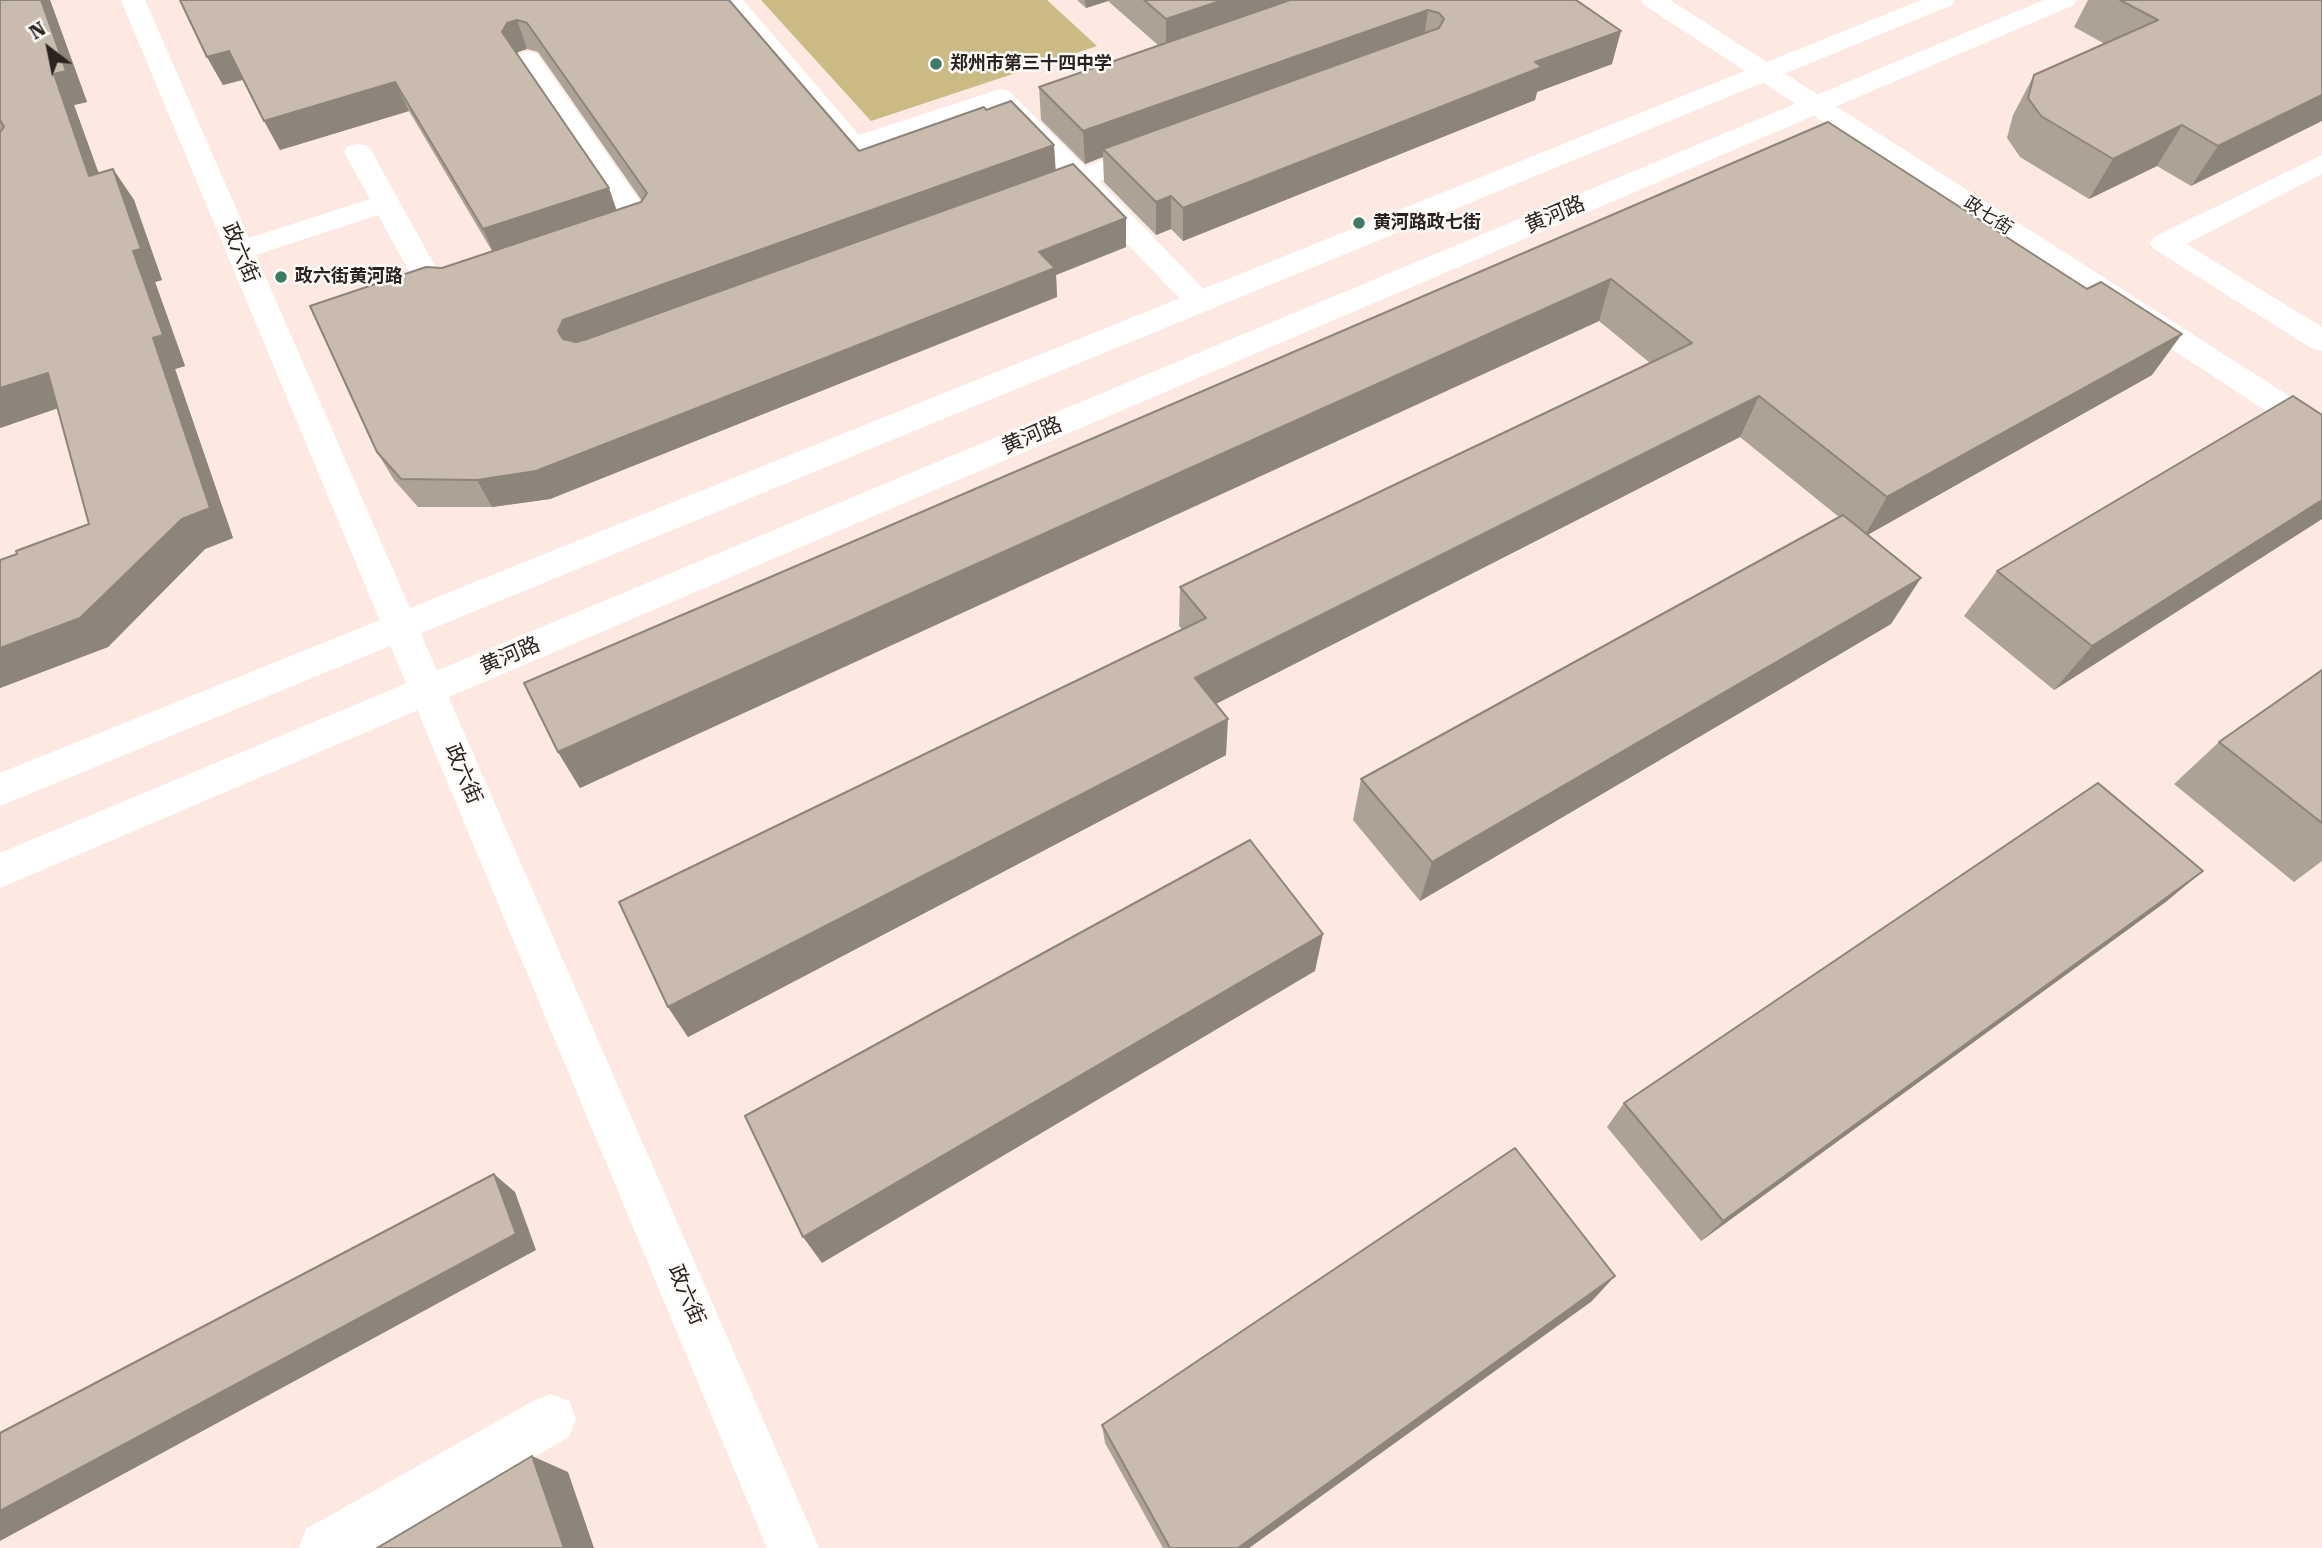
<!DOCTYPE html>
<meta charset="utf-8">
<style>
body{margin:0}
#map{position:relative;width:2322px;height:1548px;overflow:hidden;background:#fde9e1;font-family:"Roboto Serif",serif}
canvas{display:block}
.north{position:absolute;left:14px;top:14px;width:70px;height:70px;-webkit-text-stroke:5px #fefaf8;paint-order:stroke;rotate:328deg;font-size:19px;font-weight:700;line-height:28px;text-align:center;color:#2a2320}
.north::after{content:'';display:block;margin:auto;width:24px;height:32px;background:#2a2320;clip-path:polygon(50% 0,100% 100%,50% 72%,0 100%)}
</style>
<div id="map">
<canvas width="2322" height="1548"></canvas>
<div class="north">N</div>
</div>
<script>
const c = document.querySelector('canvas').getContext('2d');
c.lineJoin = 'round';
function fillPath(path, color) {
  c.fillStyle = color;
  c.fill(path, 'evenodd');
}
function shape(rows) {
  const path = new Path2D();
  for (const r of rows) {
    path.moveTo(r[0], r[1]);
    for (let i = 2; i < r.length; i += 2) path.lineTo(r[i], r[i + 1]);
  }
  return path;
}
function stroke(path, color, width, dash) {
  c.strokeStyle = color;
  c.lineWidth = width;
  c.lineCap = dash ? 'butt' : 'round';
  c.setLineDash(dash || []);
  c.stroke(path);
}
function write(font, color, halo, rows, align = 'center') {
  c.font = font + ' "Roboto Serif","Noto Sans SC",serif';
  c.lineWidth = 5;
  c.setLineDash([]);
  c.textBaseline = 'middle';
  c.strokeStyle = halo;
  c.fillStyle = color;
  for (const [text, x, y, turn = 0] of rows) {
    c.save();
    c.translate(x, y);
    c.rotate((+turn || 0) * Math.PI / 180);
    c.textAlign = isNaN(turn) ? turn : align;
    if (halo) c.strokeText(text, 0, 0);
    c.fillText(text, 0, 0);
    c.restore();
  }
}
fillPath(shape([
 [761,0,1047,0,1097,46,871,121]
]), '#caba84');
fillPath(shape([
 [121,0,145,0,249,238,370,199,344,152,348,146,358,144,368,146,372,152,440,275,463,274,473,276,478,283,473,290,455,294,420,291,378,215,256,255,819,1548,767,1548,121,0],
 [718,0,743,0,859,135,1000,89,1009,91,1085,167,1143,146,1153,144,1163,146,1167,152,1163,158,1099,181,1216,302,1212,309,1201,312,1190,309,1075,190,1035,203,1025,201,1021,195,1025,189,1062,176,995,107,864,152,854,154,844,152,718,0],
 [1641,0,1670,0,2322,417,2322,443,2311,440,1644,5,1641,0],
 [528,51,537,54,650,216,654,222,650,228,609,242,599,239,595,233,599,227,623,218,515,59,519,54,528,51],
 [2322,155,2322,174,2186,244,2322,327,2322,351,2311,348,2154,249,2150,243,2154,237,2322,155],
 [551,1394,569,1401,576,1419,569,1437,376,1548,299,1548,306,1529,533,1401,551,1394]
]), '#fff');
fillPath(shape([
 [1921,0,1955,0,1952,5,0,806,0,773,1921,0],
 [2044,0,2077,0,2074,5,0,888,0,853,2044,0]
]), '#fff');
fillPath(shape([
 [0,0,50,0,87,102,74,105,98,173,113,169,134,200,162,280,155,282,185,366,175,369,233,538,205,549,108,647,0,688,0,560,89,524,58,408,0,428],
 [180,0,729,0,859,151,1056,170,1126,218,1126,247,1056,275,1057,297,550,499,492,507,418,507,394,480,377,452,442,268,492,251,409,111,280,150,243,80,223,85,207,57],
 [527,49,538,52,642,201,641,202,616,210,517,54,518,52],
 [1077,0,1576,0,1612,64,1537,92,1535,100,1183,241,1171,229,1156,235,1104,182,1103,157,1085,164,1041,120,1039,87,1159,46,1108,1,1086,8],
 [2088,0,2322,0,2191,186,2157,166,2089,199,2020,157,2007,138,2013,115,2034,75,2105,44,2074,27],
 [1828,122,2152,375,1867,534,1891,624,1420,901,1353,820,1361,779,1839,517,1740,437,1216,704,1226,755,688,1037,668,1007,1182,629,1179,626,1180,587,1650,363,1599,321,580,788,558,752],
 [2322,415,2322,519,2054,690,1964,616,1997,571],
 [2322,670,2322,861,2294,882,2174,784,2219,742],
 [2167,901,1701,1241,1607,1127,1624,1103],
 [1592,1301,1249,1548,1163,1548,1105,1443,1102,1425]
]), '#ada296');
fillPath(shape([
 [41,0,50,0,87,102,74,105,111,207,89,176,54,74],
 [1085,0,1108,0,1108,1,1086,8],
 [1223,0,1317,0,1166,52,1166,19],
 [1428,10,1423,43,1103,149,1103,157,1085,164,1083,131],
 [517,20,527,49,518,52,513,60,502,32,507,23],
 [1621,31,1612,64,1537,92,1535,100,1183,241,1183,208,1535,62],
 [229,51,245,79,223,85,207,57],
 [395,82,409,111,280,150,264,121],
 [2322,95,2322,121,2191,186,2218,146],
 [2182,125,2157,166,2089,199,2113,159],
 [1054,145,1056,174,570,359,558,331,563,320],
 [113,169,134,200,162,280,155,282,185,366,175,369,233,538,205,549,108,647,0,688,0,648,80,618,153,338],
 [609,188,619,217,496,258,483,229],
 [1171,196,1171,229,1156,235,1156,202],
 [1126,218,1126,247,1056,275,1057,297,550,499,492,507,477,480,1039,252],
 [1611,279,1599,321,580,788,558,752],
 [2182,334,2152,375,1864,537,1887,497],
 [48,373,73,403,0,428,0,388],
 [1759,396,1740,437,1194,715,1195,678],
 [2322,500,2322,519,2054,690,2092,646],
 [1921,578,1891,624,1420,901,1432,862],
 [1228,719,1226,755,688,1037,668,1007],
 [2203,871,2167,901,1701,1241,1723,1221],
 [1323,934,1315,971,822,1263,803,1237],
 [494,1174,515,1192,536,1250,0,1541,0,1511],
 [1615,1276,1592,1301,1249,1548,1238,1548],
 [532,1456,568,1472,594,1548,564,1548]
]), '#8d847a');
const building = shape([
 [0,0,41,0,66,71,54,74,89,176,113,169,141,249,133,251,163,335,153,338,210,508,182,519,80,618,0,648,0,560,17,554,16,551,89,524,48,373,0,388,0,132,4,127,0,120,0,0],
 [180,0,729,0,859,151,984,107,986,110,1011,101,1054,145,563,320,558,331,563,339,576,342,587,339,1073,164,1126,218,1039,252,1055,268,536,471,477,480,401,479,377,452,310,306,426,267,442,268,641,202,647,193,527,23,517,20,507,23,502,32,609,188,483,229,395,82,264,121,229,51,207,57,180,0],
 [1144,0,1223,0,1166,19,1144,0],
 [1290,0,1576,0,1621,31,1535,62,1542,67,1183,208,1171,196,1156,202,1103,149,1439,28,1444,19,1439,13,1428,10,1083,131,1039,87,1290,0],
 [2120,0,2322,0,2322,95,2218,146,2182,125,2113,159,2041,116,2028,98,2034,75,2158,20,2120,0],
 [1828,122,2087,289,2101,282,2182,334,1887,497,1759,396,1195,678,1228,719,668,1007,619,902,1206,618,1180,587,1692,343,1611,279,558,752,524,683,1828,122],
 [2293,396,2322,415,2322,500,2092,646,1997,571,2293,396],
 [1843,515,1921,578,1432,862,1361,779,1843,515],
 [2322,670,2322,823,2219,742,2322,670],
 [2098,783,2203,871,1723,1221,1624,1103,2098,783],
 [1250,840,1323,934,803,1237,745,1116,1250,840],
 [1515,1148,1615,1276,1238,1548,1170,1548,1102,1425,1515,1148],
 [494,1174,516,1234,0,1511,0,1433,494,1174],
 [532,1456,564,1548,377,1548,532,1456]
]);
fillPath(building, '#c9bcae');
stroke(building, '#8d847a', 2);
for (const [x, y, r, color] of [
 [936,64,7,"#3d7b67"],
 [1359,223,7,"#3d7b67"],
 [281,277,7,"#3d7b67"]
]) {
  const dot = new Path2D();
  dot.arc(x, y, r, 0, 2 * Math.PI);
  c.fillStyle = color;
  c.fill(dot);
  stroke(dot, '#fefaf8', 2.5);
}
write('bold 18px', '#2a2320', '#fefaf8', [
 ["郑州市第三十四中学",950,64],
 ["黄河路政七街",1373,223],
 ["政六街黄河路",295,277]
], 'left');
write('18px', '#2a2320', '#fefaf8', [
 ["政七街",1988,216,33]
]);
write('21px', '#2a2320', '#fefaf8', [
 ["黄河路",1555,215,-23],
 ["政六街",240,253,67],
 ["黄河路",1032,436,-23],
 ["黄河路",510,656,-23],
 ["政六街",463,774,67],
 ["政六街",686,1295,67]
]);
</script>
